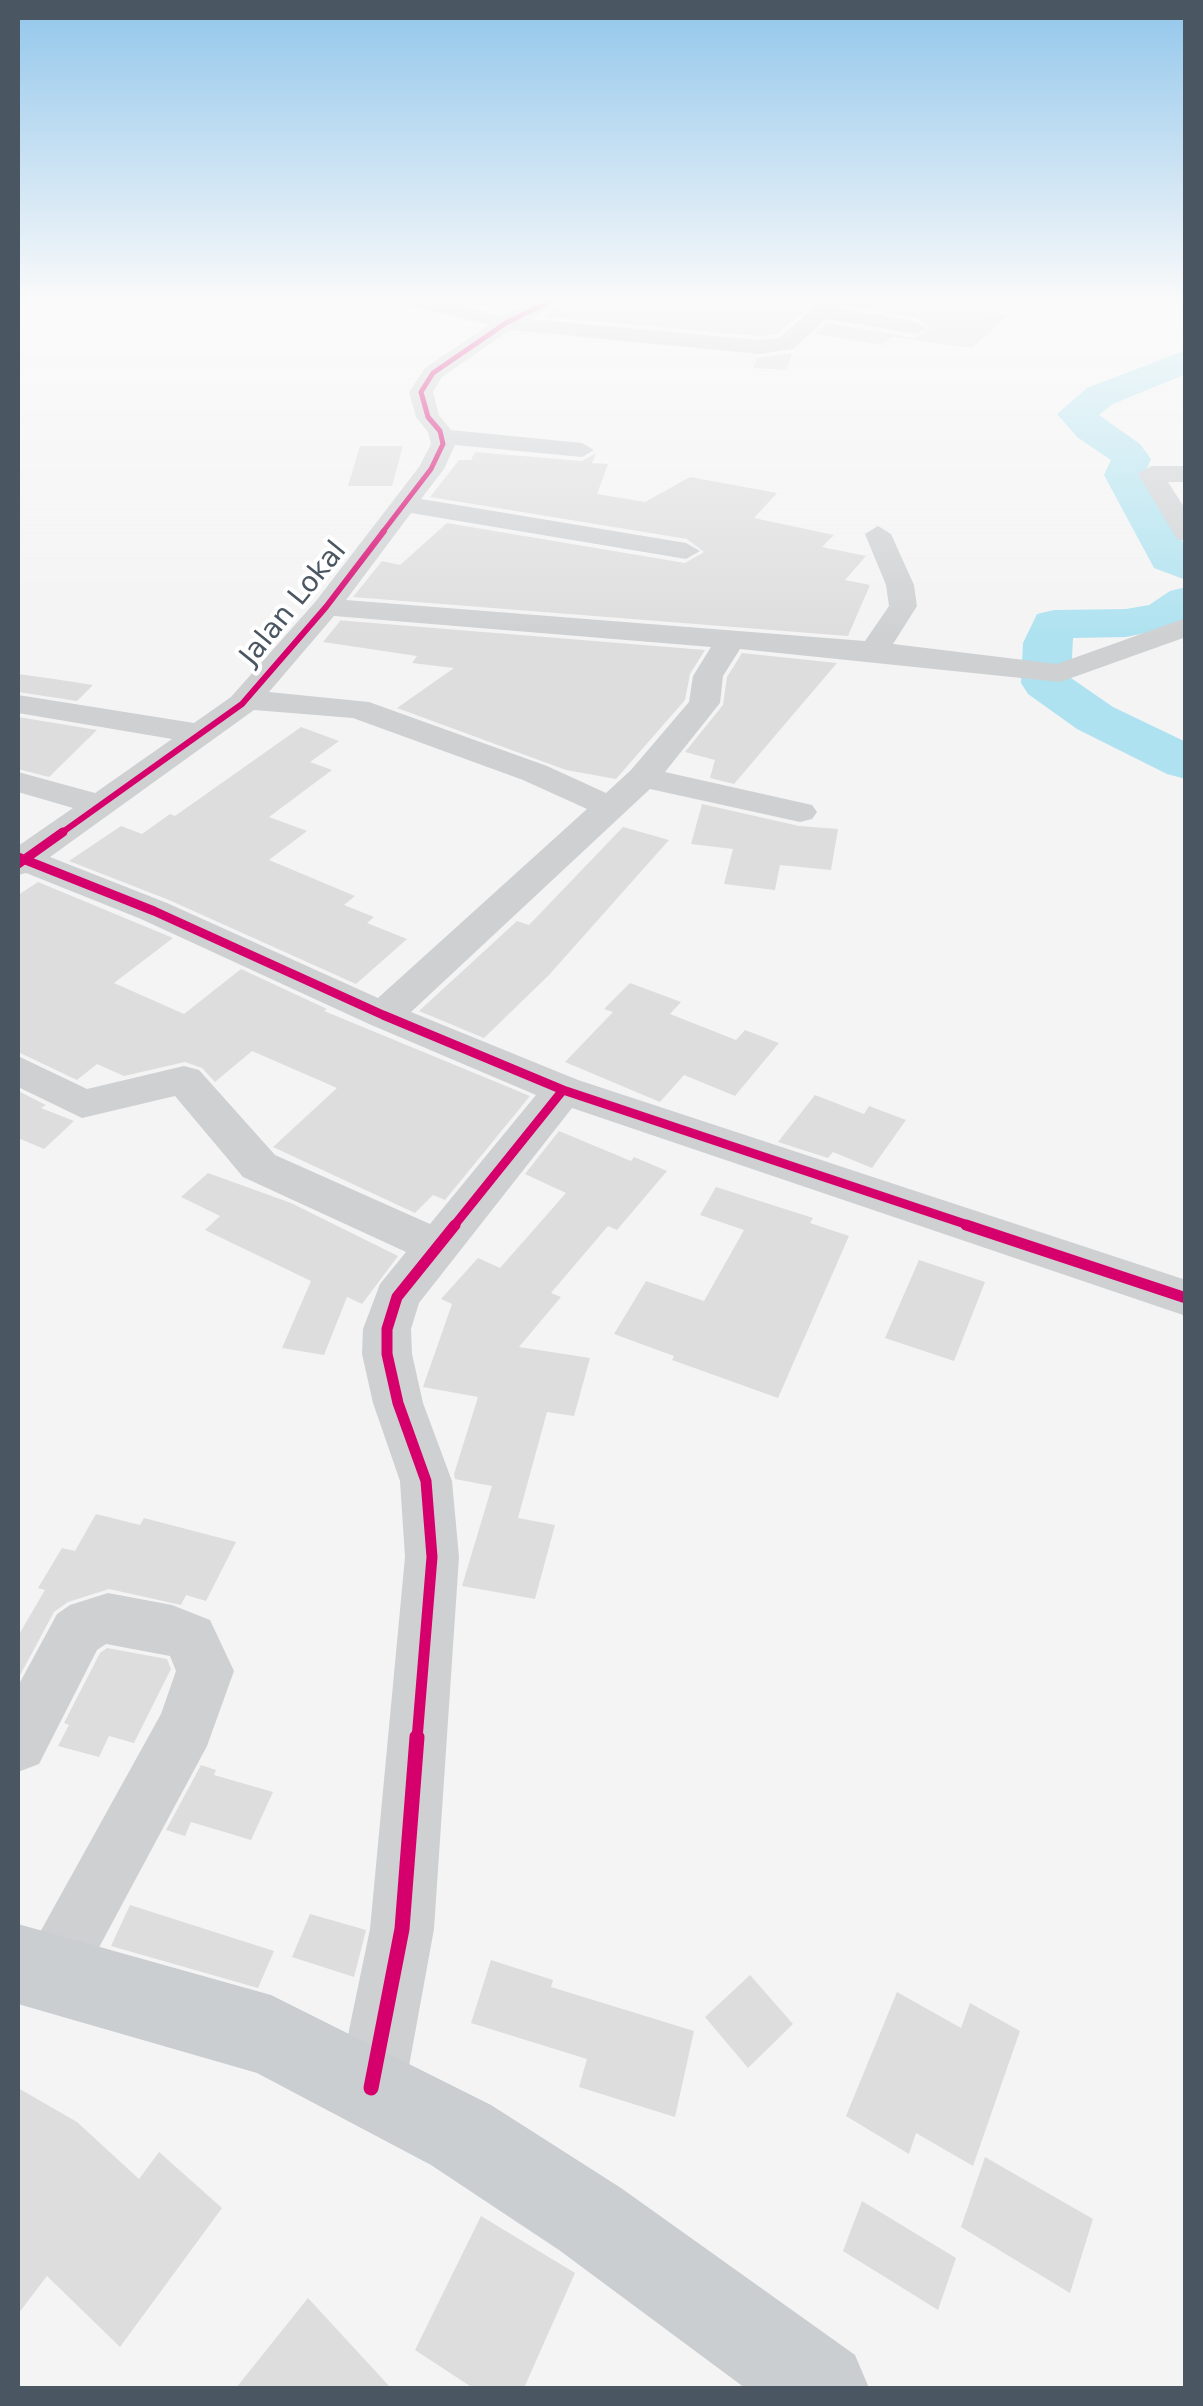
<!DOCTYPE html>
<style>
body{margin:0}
#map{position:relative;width:1203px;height:2406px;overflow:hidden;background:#f4f4f4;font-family:"DejaVu Sans",sans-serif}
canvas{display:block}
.frame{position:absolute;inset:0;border:20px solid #4a5661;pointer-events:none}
</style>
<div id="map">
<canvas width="1203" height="2406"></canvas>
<div class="frame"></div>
</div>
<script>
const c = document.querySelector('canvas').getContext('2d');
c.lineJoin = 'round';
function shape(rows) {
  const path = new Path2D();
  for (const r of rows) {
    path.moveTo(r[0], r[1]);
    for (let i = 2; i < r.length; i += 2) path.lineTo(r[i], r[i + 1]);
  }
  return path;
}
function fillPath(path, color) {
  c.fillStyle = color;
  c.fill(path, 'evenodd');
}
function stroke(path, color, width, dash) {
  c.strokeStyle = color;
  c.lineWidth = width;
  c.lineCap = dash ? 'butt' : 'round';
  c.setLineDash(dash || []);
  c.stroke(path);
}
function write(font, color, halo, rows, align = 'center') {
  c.font = font + ' "DejaVu Sans",sans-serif';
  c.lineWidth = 8;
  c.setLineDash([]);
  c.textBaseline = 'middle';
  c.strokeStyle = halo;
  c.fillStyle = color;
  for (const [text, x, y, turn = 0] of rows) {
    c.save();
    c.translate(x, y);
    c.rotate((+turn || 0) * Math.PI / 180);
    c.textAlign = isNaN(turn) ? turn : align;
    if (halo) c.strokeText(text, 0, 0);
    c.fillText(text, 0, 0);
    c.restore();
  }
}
fillPath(shape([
 [1186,350,1186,374,1113,404,1099,415,1140,444,1151,459,1144,475,1186,548,1186,580,1154,568,1104,475,1111,460,1077,437,1057,414,1087,388,1186,350],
 [1186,587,1186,622,1180,626,1126,637,1073,638,1071,678,1113,707,1186,742,1186,779,1167,774,1077,729,1028,694,1021,683,1023,643,1037,614,1054,610,1126,609,1149,605,1170,591,1186,587]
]), '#aee2f0');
fillPath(shape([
 [563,301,816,301,777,334,759,336,545,317],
 [847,301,1000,301,989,312,1008,315,972,348,892,337,882,345,815,334,827,323,915,338,931,329,917,318,844,305],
 [792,353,787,370,753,368,757,358],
 [360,446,403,446,392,486,348,486],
 [475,452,582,461,596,453,592,463,608,464,597,494,645,502,690,477,777,493,754,518,834,535,822,547,866,556,845,580,870,585,848,636,353,597,382,561,400,565,447,523,685,563,704,552,687,539,430,497,459,460,471,460],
 [336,620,705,650,690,674,685,700,616,779,566,770,397,708,454,668,412,663,417,656,323,642,341,620],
 [742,653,837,663,734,784,710,778,715,760,685,752,723,705,727,677],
 [18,674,54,679,93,685,77,701,18,692],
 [18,717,97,730,49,777,18,769],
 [301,727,339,741,310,762,332,770,269,817,307,831,269,860,355,896,344,905,374,917,367,923,407,939,356,984,169,900,69,861,121,826,142,834,170,814,175,816],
 [702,804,799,826,838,829,831,870,780,865,775,890,724,884,733,849,691,844],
 [623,827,669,840,549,975,484,1038,419,1011,517,921,529,925],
 [38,882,173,938,114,983,184,1014,241,969,327,1009,324,1011,530,1096,445,1200,433,1195,415,1213,273,1147,337,1088,252,1051,215,1082,202,1068,185,1062,124,1076,97,1064,77,1080,18,1052,18,895],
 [630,983,681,1002,670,1014,736,1040,745,1030,779,1043,735,1096,684,1075,660,1102,565,1062,613,1012,604,1009],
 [18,1091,46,1105,41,1108,74,1121,44,1149,18,1138],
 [815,1095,864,1114,869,1106,906,1120,872,1168,833,1152,828,1158,778,1142],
 [559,1131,631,1161,634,1157,667,1171,617,1230,608,1226,551,1293,561,1297,519,1347,590,1358,574,1416,547,1412,518,1518,555,1525,535,1599,462,1586,492,1486,455,1479,454,1474,478,1397,423,1387,452,1304,441,1299,478,1258,500,1268,566,1193,525,1174],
 [208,1173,291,1203,398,1256,362,1304,347,1297,324,1355,282,1348,311,1281,205,1230,220,1216,181,1197],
 [716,1187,813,1218,810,1223,849,1236,778,1398,672,1360,674,1356,614,1334,646,1281,704,1301,744,1230,700,1215],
 [919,1260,985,1282,954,1361,885,1338],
 [96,1514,140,1525,144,1518,236,1542,206,1601,186,1595,181,1605,109,1589,68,1602,54,1612,18,1679,18,1636,45,1590,38,1588,62,1548,75,1551],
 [107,1648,167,1659,171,1669,134,1743,109,1736,99,1757,58,1746,69,1725,64,1723,100,1653],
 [201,1765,216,1770,214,1775,273,1792,251,1840,191,1822,185,1836,166,1830],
 [130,1905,274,1951,258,1988,111,1946],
 [310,1914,366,1930,354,1977,292,1957],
 [491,1960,553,1980,551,1987,694,2031,675,2117,579,2087,587,2059,471,2023],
 [750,1975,793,2024,748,2068,705,2017],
 [897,1992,961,2028,970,2003,1020,2031,973,2166,916,2133,909,2154,846,2116],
 [18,2088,77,2122,139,2179,159,2152,222,2208,120,2347,47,2276,18,2314],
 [985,2157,1093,2219,1070,2293,961,2227],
 [862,2201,956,2258,938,2310,843,2251],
 [481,2216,575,2273,524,2388,473,2388,415,2350],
 [308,2298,391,2388,236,2388]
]), '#ddddde');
fillPath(shape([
 [403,301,438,301,503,316,534,301,560,301,530,319,759,340,779,338,821,301,843,301,837,308,916,322,927,328,916,334,826,319,793,349,759,354,510,330,442,377,433,392,439,415,451,430,582,443,594,450,582,457,455,445,444,469,421,499,686,543,700,551,686,559,411,513,346,600,865,641,889,606,886,585,865,534,878,526,891,534,914,585,917,606,893,644,1057,664,1186,618,1186,637,1060,682,740,649,723,676,720,703,665,772,812,805,817,812,812,819,800,822,650,789,411,1012,578,1080,1186,1280,1186,1316,572,1108,419,1303,411,1329,412,1354,423,1403,452,1481,459,1557,434,1929,405,2088,395,2112,371,2122,347,2112,337,2088,370,1929,405,1557,400,1481,373,1403,362,1354,363,1329,380,1284,406,1252,243,1177,175,1096,82,1118,18,1087,18,1056,87,1089,184,1066,199,1070,275,1155,430,1224,536,1095,369,1024,141,919,26,873,18,875,18,846,73,808,18,792,18,772,95,793,172,739,18,713,18,695,194,723,231,697,316,601,419,467,431,444,428,432,416,417,409,392,425,368,489,325,406,305,403,301],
 [334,616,711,647,693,676,689,702,631,770,606,793,547,766,369,702,269,692,334,616],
 [254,710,353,718,523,780,587,809,378,998,167,903,50,857,254,710],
 [1151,466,1186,466,1186,482,1168,482,1186,510,1186,541,1177,539,1138,474,1151,466],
 [108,1593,172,1605,210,1620,234,1671,207,1746,73,1996,50,2006,27,1996,18,1972,161,1714,176,1671,170,1656,106,1644,97,1650,39,1764,18,1772,18,1686,57,1614,70,1605,108,1593]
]), '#ced0d2');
fillPath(shape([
 [18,1924,271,1995,491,2105,621,2188,855,2355,869,2388,745,2388,559,2250,431,2165,257,2073,18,2004,18,1924]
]), '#caced1');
stroke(shape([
 [382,533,431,469,443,444,440,431,428,417,421,392,433,373,506,323,550,301]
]), '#d6006c', 5);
stroke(shape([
 [60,834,242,704,326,607,384,531]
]), '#d6006c', 6);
stroke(shape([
 [18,857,154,911,383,1015,563,1090,974,1227],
 [18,864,63,832],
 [453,1227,563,1090]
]), '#d6006c', 9);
stroke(shape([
 [966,1225,1186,1298],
 [417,1739,432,1557,426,1481,398,1403,387,1354,387,1329,397,1297,455,1225]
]), '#d6006c', 11);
stroke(shape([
 [371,2088,402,1929,417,1737]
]), '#d6006c', 15);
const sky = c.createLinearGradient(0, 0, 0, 638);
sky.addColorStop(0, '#91c6eb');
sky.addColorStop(0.47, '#fafafa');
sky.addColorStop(1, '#fafafa00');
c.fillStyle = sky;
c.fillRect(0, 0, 1203, 638);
write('28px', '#4a5661', '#fff', [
 ["Jalan Lokal",294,604,-51]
]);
</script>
